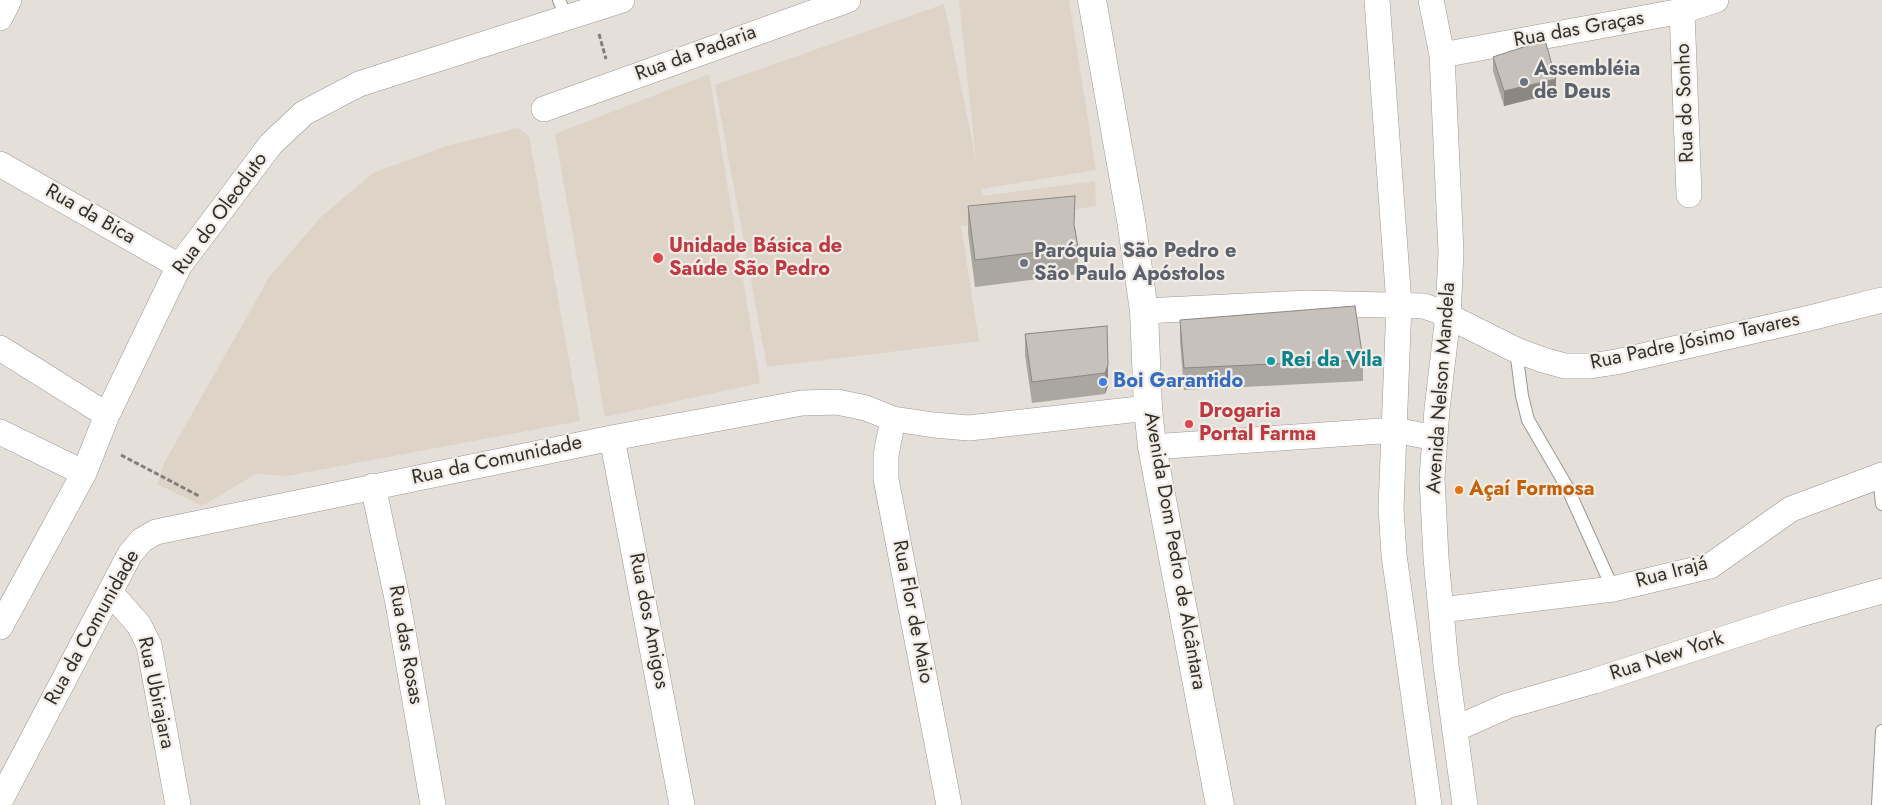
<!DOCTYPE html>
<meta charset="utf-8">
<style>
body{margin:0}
canvas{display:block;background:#e4dfd8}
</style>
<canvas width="1882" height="805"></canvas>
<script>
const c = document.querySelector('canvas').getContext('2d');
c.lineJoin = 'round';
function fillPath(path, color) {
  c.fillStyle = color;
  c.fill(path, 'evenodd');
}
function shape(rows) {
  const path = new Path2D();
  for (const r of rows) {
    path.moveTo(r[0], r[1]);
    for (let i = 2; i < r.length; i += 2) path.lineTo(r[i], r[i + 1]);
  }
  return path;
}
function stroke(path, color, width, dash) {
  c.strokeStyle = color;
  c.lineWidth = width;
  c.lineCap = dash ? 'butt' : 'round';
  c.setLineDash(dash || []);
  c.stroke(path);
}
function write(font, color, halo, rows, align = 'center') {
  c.font = font + ' Jost,sans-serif';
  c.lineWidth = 4.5;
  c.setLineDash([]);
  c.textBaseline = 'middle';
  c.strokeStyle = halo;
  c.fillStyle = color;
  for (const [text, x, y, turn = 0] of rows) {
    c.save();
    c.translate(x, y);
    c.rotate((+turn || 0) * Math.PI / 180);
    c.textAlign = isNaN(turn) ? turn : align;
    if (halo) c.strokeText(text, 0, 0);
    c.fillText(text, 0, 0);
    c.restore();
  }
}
fillPath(shape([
 [959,0,1069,0,1096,170,981,189,983,196,1095,181,1096,206,961,226,979,341,767,367,715,85,944,4,976,159],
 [709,74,760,383,605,417,555,134],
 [518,128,529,136,580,421,287,476,256,474,202,506,157,484,164,463,270,276,321,217,373,173,446,146]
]), '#ddd4c7');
const service = shape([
 [559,0,566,17],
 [1516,350,1522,396,1528,420,1567,487,1613,589],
 [1879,475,1882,504],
 [1878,805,1882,731]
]);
const minor = shape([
 [1377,0,1399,304,1391,508,1394,555,1429,805],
 [1431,0,1442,55,1451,252,1448,316,1437,409,1432,478,1436,558,1446,665,1465,805],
 [1682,11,1689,195],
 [0,18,9,0],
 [1442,55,1682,11,1716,0],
 [544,109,848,0],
 [0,164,179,266],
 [1144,311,1307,303,1424,306,1438,311,1516,350,1543,360,1565,366,1590,366,1616,362,1810,318,1882,300],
 [0,348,107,415],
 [893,419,886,455,886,479,949,805],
 [0,432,84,473],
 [612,438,682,805],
 [1152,447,1395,430,1435,438],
 [373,486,398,603,433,805],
 [110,592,139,625,149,645,178,805],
 [1441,610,1613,589,1710,566,1791,509,1882,475],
 [0,627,84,473,107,415,179,266,271,144,304,113,359,84,622,0],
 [1455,729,1507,706,1594,681,1797,615,1882,591],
 [0,801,130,554,142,540,156,532,612,438,802,403,837,402,866,408,893,419,934,425,969,428,1148,408]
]);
const tertiary = shape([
 [1092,0,1131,220,1144,311,1148,408,1152,447,1220,805]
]);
stroke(service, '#9c9892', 14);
stroke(minor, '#9c9892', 26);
stroke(tertiary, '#9c9892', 29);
stroke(shape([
 [599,34,606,59],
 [121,455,199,496]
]), '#827f7a', 3, [5, 2.5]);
stroke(service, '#fff', 12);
stroke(minor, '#fff', 25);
stroke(tertiary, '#fff', 28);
fillPath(shape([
 [1493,57,1556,93,1504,106,1493,71],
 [968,206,1075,227,1078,247,1078,274,975,287,968,233],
 [1180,320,1363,360,1363,381,1184,390,1180,341],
 [1107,326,1108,386,1105,394,1032,403,1025,355,1025,334]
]), '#aaa6a1');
fillPath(shape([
 [1556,79,1556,93,1504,106,1504,91],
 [1108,365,1108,386,1105,394,1105,373]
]), '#8b8783');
const building = shape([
 [1545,40,1556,79,1504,91,1493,57,1545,40],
 [1075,196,1074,225,1078,247,975,260,968,206,1075,196],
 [1355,306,1363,360,1184,368,1180,320,1355,306],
 [1107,326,1108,365,1105,373,1032,382,1025,334,1107,326]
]);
fillPath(building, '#c6c1bb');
stroke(building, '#8b8783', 1);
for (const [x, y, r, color] of [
 [1524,82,5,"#6b7280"],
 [658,258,6,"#e0444e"],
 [1024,263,5,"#6b7280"],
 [1271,361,5,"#0f9aa8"],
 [1103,382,5,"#3f7fe0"],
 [1189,424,5,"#e0444e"],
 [1459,490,5,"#e8710a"]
]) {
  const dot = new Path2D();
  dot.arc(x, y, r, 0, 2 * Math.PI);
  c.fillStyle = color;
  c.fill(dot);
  stroke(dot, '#f1ece6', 2);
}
write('20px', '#31302d', '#f1ece6', [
 ["Rua das Graças",1579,30,-10],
 ["Rua da Padaria",696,54,-20],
 ["Rua do Sonho",1686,103,-92],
 ["Rua do Oleoduto",221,214,-54],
 ["Rua da Bica",90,215,30],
 ["Rua Padre Jósimo Tavares",1695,342,-12],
 ["Avenida Nelson Mandela",1442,388,-86],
 ["Rua da Comunidade",497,461,-12],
 ["Avenida Dom Pedro de Alcântara",1174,551,80],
 ["Rua Irajá",1672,573,-15],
 ["Rua Flor de Maio",912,612,79],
 ["Rua dos Amigos",648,621,79],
 ["Rua da Comunidade",93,628,-61],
 ["Rua das Rosas",405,645,80],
 ["Rua New York",1667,657,-18],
 ["Rua Ubirajara",155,693,78]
]);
write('bold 20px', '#5b616d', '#f1ece6', [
 ["Assembléia",1534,70],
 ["de Deus",1534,93],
 ["Paróquia São Pedro e",1034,252],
 ["São Paulo Apóstolos",1034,275]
], 'left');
write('bold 20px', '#be3a42', '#f1ece6', [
 ["Unidade Básica de",669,247],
 ["Saúde São Pedro",669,270],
 ["Drogaria",1199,412],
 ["Portal Farma",1199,435]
], 'left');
write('bold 20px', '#0d838f', '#f1ece6', [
 ["Rei da Vila",1281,361]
], 'left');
write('bold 20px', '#366cbe', '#f1ece6', [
 ["Boi Garantido",1113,382]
], 'left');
write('bold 20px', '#c56008', '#f1ece6', [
 ["Açaí Formosa",1469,490]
], 'left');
</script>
